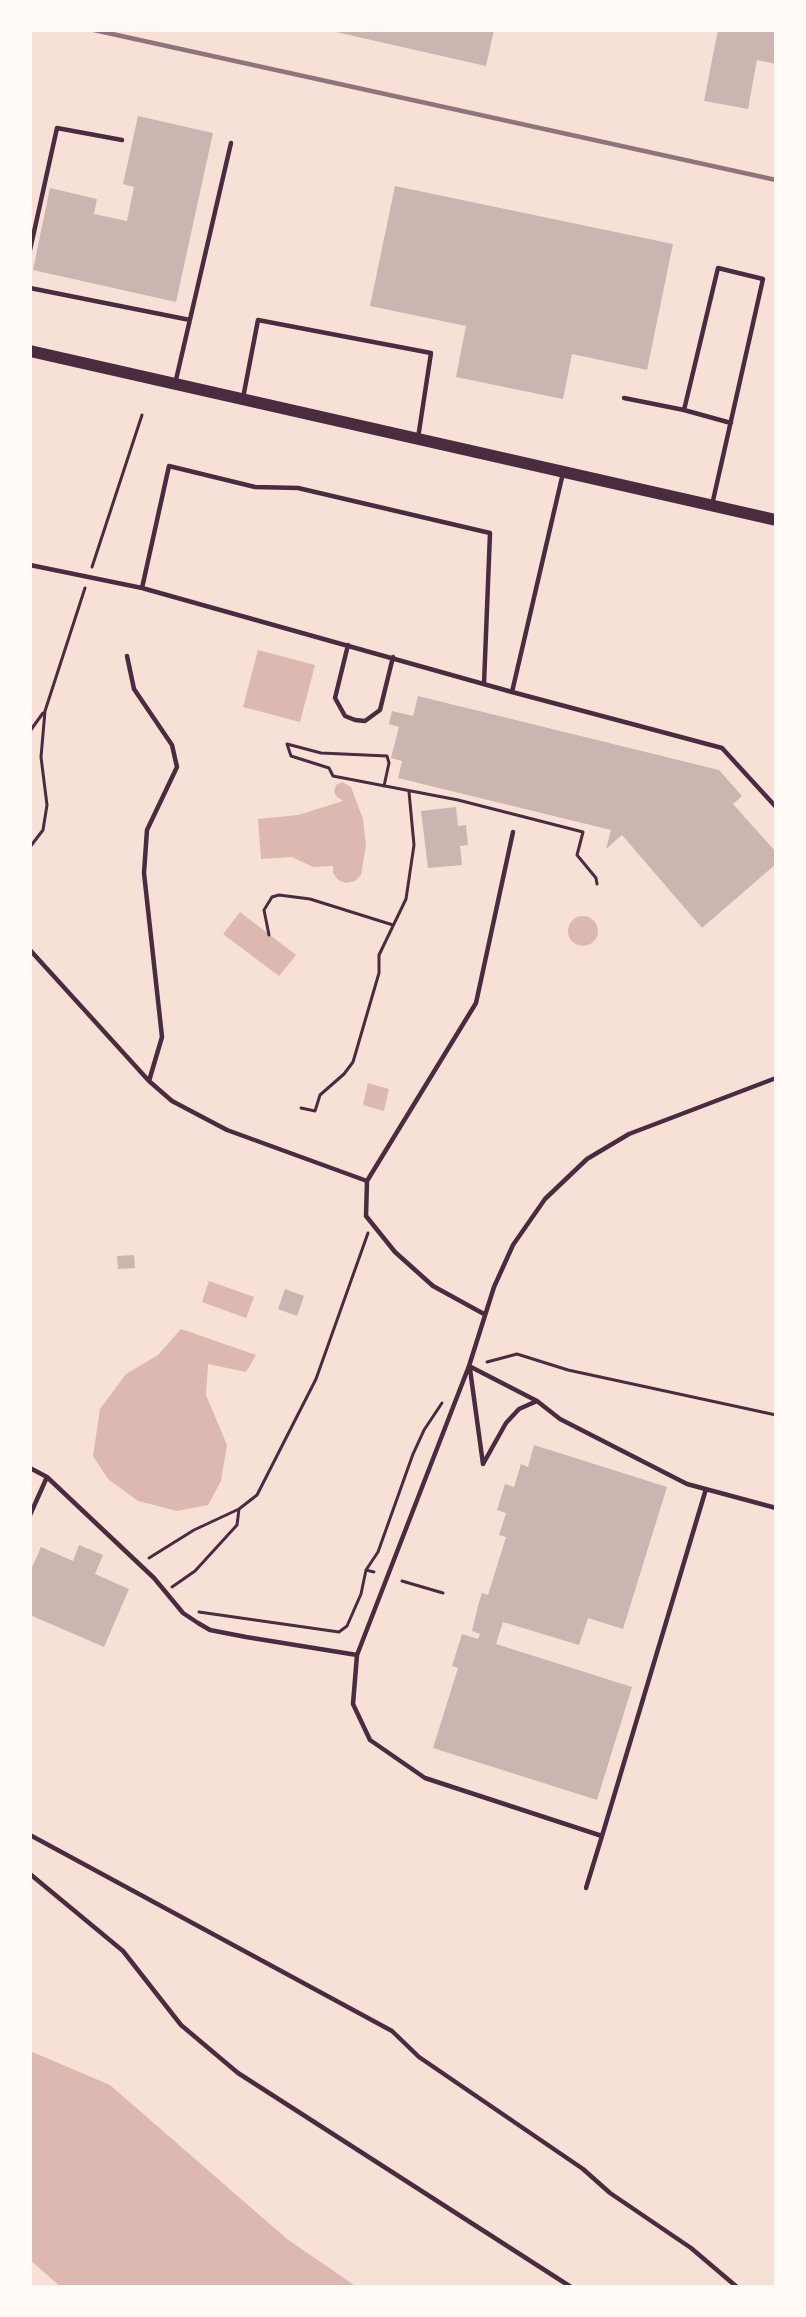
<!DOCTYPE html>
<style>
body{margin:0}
#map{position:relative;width:806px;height:2317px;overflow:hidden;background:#f7e1d7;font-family:"Work Sans",sans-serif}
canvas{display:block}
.frame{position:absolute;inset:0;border:32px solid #fffaf5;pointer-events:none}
</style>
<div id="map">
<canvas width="806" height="2317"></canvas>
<div class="frame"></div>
</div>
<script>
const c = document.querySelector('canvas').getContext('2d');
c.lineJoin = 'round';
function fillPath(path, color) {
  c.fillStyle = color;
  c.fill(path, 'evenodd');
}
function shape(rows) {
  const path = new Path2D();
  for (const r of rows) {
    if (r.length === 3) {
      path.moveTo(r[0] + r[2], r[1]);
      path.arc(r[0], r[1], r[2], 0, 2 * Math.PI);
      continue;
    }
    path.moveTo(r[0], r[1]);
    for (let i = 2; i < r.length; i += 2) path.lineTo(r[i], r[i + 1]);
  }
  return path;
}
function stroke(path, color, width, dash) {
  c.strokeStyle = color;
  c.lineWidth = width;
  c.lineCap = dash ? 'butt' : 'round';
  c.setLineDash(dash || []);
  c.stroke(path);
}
fillPath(shape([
 [258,650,315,665,300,722,243,707],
 [342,782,351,787,363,819,366,845,361,875,355,881,346,883,338,880,333,873,333,866,313,867,292,857,261,859,258,819,298,815,343,801,336,796,334,791,336,785],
 [240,912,296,955,279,976,223,934],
 [583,931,15],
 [368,1083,389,1089,384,1111,363,1105],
 [209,1281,254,1297,246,1318,202,1302],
 [181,1329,256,1355,246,1372,208,1364,206,1395,227,1445,221,1481,208,1505,177,1511,138,1501,108,1479,93,1456,100,1409,126,1374,158,1355],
 [30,2051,110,2085,287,2239,357,2287,61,2287,30,2260]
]), '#dcb8b0');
fillPath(shape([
 [327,30,494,30,486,66],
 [718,30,776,30,776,64,757,60,748,109,704,101],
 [138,116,213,133,176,302,33,270,50,188,97,199,94,214,127,221,134,187,123,184],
 [395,186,673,244,647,370,572,354,563,399,456,377,466,326,370,306],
 [418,696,719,770,742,796,733,804,776,852,776,864,702,928,622,835,606,849,611,830,398,778,402,761,391,758,399,727,389,724,392,711,413,716],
 [456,807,458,826,466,825,468,845,460,846,462,865,428,868,421,811],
 [134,1255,135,1268,118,1269,117,1256],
 [285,1289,304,1296,297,1316,278,1309],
 [534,1445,667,1487,623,1629,588,1618,579,1645,503,1622,496,1644,632,1687,597,1800,433,1748,458,1668,452,1666,462,1634,478,1639,480,1634,472,1631,478,1606,482,1593,488,1595,506,1537,499,1535,506,1513,497,1510,505,1484,514,1487,521,1464,528,1467],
 [79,1545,103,1555,95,1574,129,1589,104,1647,30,1615,30,1572,41,1547,73,1561]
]), '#ccb4b1');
stroke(shape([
 [92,567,142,415],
 [30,731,43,713],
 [287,744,291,756,329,768,333,776,458,800,583,832,577,855,596,878,597,884],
 [287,744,321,753,387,756,389,763,384,786],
 [30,847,43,830,47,805,41,757,45,711,85,588],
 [269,935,264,910,272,897,279,895,310,899,393,925],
 [301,1108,315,1111,320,1095,344,1074,353,1062,379,973,379,955,406,899,414,845,409,792],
 [487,1362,517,1354,568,1370,776,1415],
 [149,1558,194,1530,239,1509,257,1495,316,1379,368,1233],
 [366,1570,374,1572],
 [402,1581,443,1593],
 [172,1587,195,1571,237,1525,239,1509],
 [199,1612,339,1632,347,1626,361,1594,366,1570,378,1552,413,1454,424,1430,442,1403]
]), '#4a2c40', 3);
stroke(shape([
 [30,250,57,128,122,140],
 [30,288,190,320],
 [175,384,231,143],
 [243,398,258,320,431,353,418,438],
 [624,398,684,410,718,268,763,279,712,505],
 [684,410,731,423],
 [30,565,142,588,512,692,722,748,776,807],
 [142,588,169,466,255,487,298,488,490,533,484,684],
 [348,645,335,698,345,716,355,720,365,721,380,710,393,657],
 [127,656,134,689,172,745,177,767,147,830,144,873,162,1037,149,1081],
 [512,692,563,473],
 [30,950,149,1081,172,1101,227,1130,367,1181],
 [484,1314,433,1286,395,1252,366,1216,367,1181,476,1003,513,832],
 [469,1366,537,1401,560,1419,687,1484,776,1508],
 [470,1369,483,1464],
 [483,1464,506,1423,519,1409,537,1401],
 [30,1468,47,1477,154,1578,183,1613,198,1623,210,1630,246,1637,357,1655],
 [706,1489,602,1836,425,1778,370,1740,353,1704,357,1655,469,1366,494,1287,513,1245,545,1199,587,1159,629,1134,776,1078],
 [30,1515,47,1477],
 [30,1835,392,2031,419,2057,583,2169,610,2193,691,2248,737,2287],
 [30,1874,123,1951,181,2025,238,2073,571,2287],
 [586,1888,602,1836]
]), '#4a2c40', 4.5);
stroke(shape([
 [30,351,776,520]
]), '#4a2c40', 12);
stroke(shape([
 [94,30,776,180]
]), '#8f747c', 4.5);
</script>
